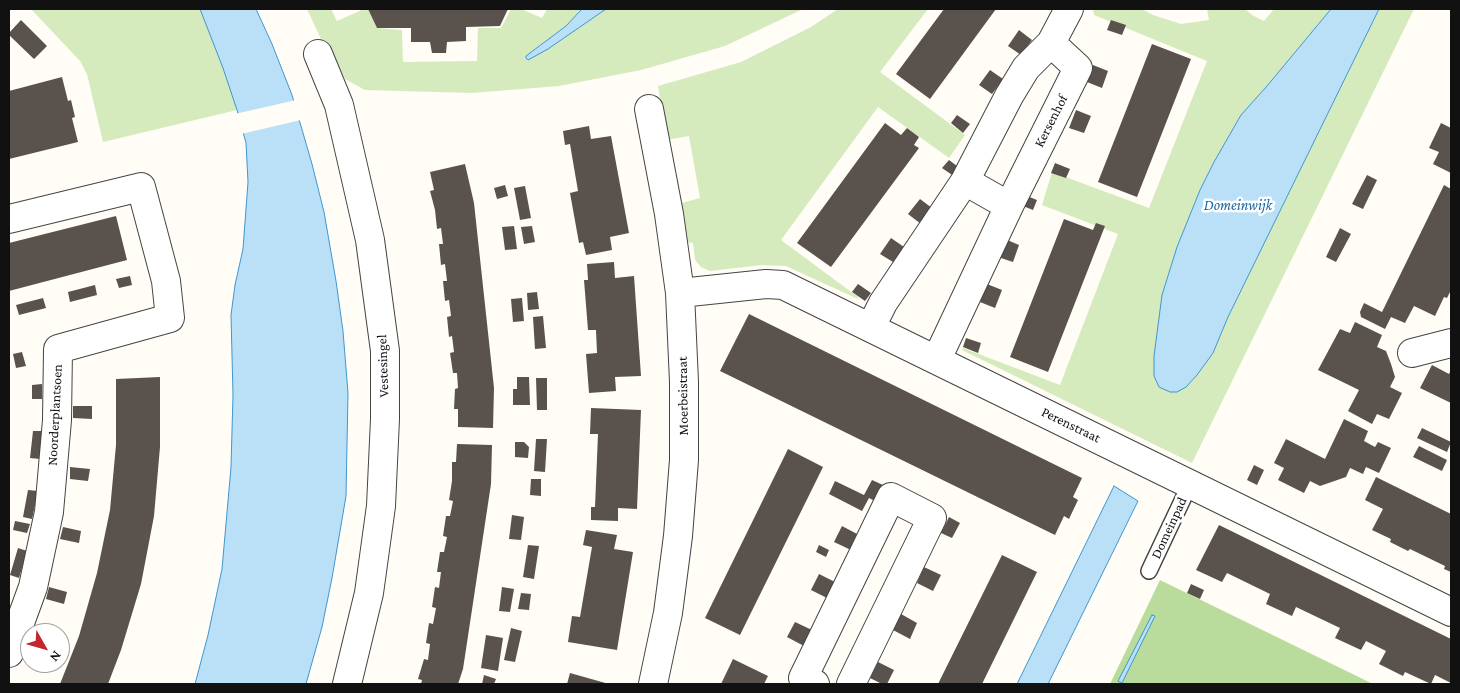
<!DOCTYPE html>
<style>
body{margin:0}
#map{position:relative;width:1460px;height:693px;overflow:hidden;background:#fffdf5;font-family:"Crimson Pro",serif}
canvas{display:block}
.frame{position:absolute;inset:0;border:10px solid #111;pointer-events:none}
.north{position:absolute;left:20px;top:623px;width:50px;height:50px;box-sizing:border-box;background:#fff;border:1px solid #a0a0a0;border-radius:50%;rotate:128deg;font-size:14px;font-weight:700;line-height:20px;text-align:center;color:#111}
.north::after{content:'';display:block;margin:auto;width:18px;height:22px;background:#c4262e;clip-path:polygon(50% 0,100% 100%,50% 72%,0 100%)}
</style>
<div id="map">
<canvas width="1460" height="693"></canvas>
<div class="frame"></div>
<div class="north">N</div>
</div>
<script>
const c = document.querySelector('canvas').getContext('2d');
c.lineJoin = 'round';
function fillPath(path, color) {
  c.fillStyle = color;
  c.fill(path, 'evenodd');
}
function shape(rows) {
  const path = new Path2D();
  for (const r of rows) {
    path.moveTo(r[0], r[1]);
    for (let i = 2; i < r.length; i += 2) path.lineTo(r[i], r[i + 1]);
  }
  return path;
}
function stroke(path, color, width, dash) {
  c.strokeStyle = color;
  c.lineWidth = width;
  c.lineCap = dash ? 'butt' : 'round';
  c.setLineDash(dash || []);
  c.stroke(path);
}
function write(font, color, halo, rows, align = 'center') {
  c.font = font + ' "Crimson Pro",serif';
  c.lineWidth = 5;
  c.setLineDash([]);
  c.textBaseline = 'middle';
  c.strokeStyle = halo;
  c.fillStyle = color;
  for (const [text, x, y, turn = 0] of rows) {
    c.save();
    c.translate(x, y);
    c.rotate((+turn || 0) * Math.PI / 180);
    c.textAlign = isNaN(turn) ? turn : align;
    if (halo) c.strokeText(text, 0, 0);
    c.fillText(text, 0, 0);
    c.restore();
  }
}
fillPath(shape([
 [31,9,200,9,223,68,237,110,103,142,87,74,80,61],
 [307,9,331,9,337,21,364,9,368,9,377,28,402,30,403,62,477,61,478,28,501,28,511,9,521,9,542,18,547,9,582,9,566,26,535,49,565,37,606,9,803,9,725,46,641,70,559,86,472,93,365,90,345,79,332,54,327,52],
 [838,9,928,9,880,72,965,135,949,158,878,107,781,240,858,297,858,299,786,266,762,265,710,271,701,267,695,260,693,243,684,242,678,204,700,198,689,136,666,140,658,86,741,62,811,27],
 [1093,9,1142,9,1153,15,1181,24,1209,20,1207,9,1245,9,1252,15,1264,21,1274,9,1331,9,1267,86,1241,115,1214,162,1200,190,1177,247,1162,295,1186,387,1197,375,1213,353,1228,317,1379,9,1414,9,1192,463,962,350,963,348,1060,385,1118,234,1042,205,1052,172,1149,208,1207,61,1094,15]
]), '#d5ebbd');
fillPath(shape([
 [1160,580,1373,684,1110,684]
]), '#b9dc9c');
const water = shape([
 [200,9,256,9,272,44,292,95,312,164,324,212,336,281,343,331,348,393,346,496,332,578,322,627,306,684,195,684,208,635,222,569,231,467,233,395,231,315,235,285,243,249,248,182,246,143,237,110,223,68,200,9],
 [582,9,606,9,548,49,528,60,526,58,526,56,566,26,582,9],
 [1331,9,1379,9,1228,317,1213,353,1197,375,1186,387,1177,392,1170,392,1159,387,1154,376,1154,356,1162,295,1177,247,1200,190,1214,162,1241,115,1267,86,1331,9],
 [1114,486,1138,501,1048,684,1017,684,1114,486],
 [1152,615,1155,616,1122,683,1118,681,1152,615]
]);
fillPath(water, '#b9e0f7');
stroke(water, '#3f96cf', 1);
fillPath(shape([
 [296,100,301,120,241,134,235,114]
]), '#fffdf5');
fillPath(shape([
 [368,9,508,9,500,26,466,27,466,41,447,42,446,53,432,53,430,42,411,42,411,28,377,28],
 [944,9,996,9,930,99,896,74],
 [21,20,47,46,34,59,9,35,9,33],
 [1111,20,1126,25,1122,35,1107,30],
 [1019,30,1032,40,1021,55,1008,46],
 [1152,44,1191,59,1137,197,1098,182],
 [1093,65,1108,71,1102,88,1087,82],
 [990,70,1003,79,992,94,979,85],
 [62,77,68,101,71,100,75,117,72,118,78,142,9,159,9,91],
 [1076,110,1091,116,1084,133,1069,128],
 [957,115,970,124,963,133,951,123],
 [885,123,901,135,907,128,919,137,914,145,919,148,831,267,797,243],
 [1441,123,1451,128,1451,173,1433,164,1439,152,1429,148],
 [589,126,591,139,611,136,629,233,610,237,612,250,586,255,583,242,579,243,570,193,578,191,570,144,565,145,563,131],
 [949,160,961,169,955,177,942,168],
 [1055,163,1070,169,1066,178,1051,173],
 [465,164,474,203,494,388,493,428,458,427,458,409,454,409,455,389,458,388,457,373,453,373,450,353,454,352,452,336,449,337,447,317,451,316,449,300,445,301,443,281,447,281,445,264,441,265,439,244,443,244,441,228,437,229,435,210,430,191,434,190,430,172],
 [1367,175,1377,180,1363,209,1352,204],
 [505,185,508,196,497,199,494,188],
 [1444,185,1451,189,1451,290,1447,298,1444,297,1435,316,1414,306,1405,323,1391,317,1385,329,1361,317,1360,312,1364,303,1382,312],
 [525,186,531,218,520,220,514,188],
 [1022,194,1037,200,1033,210,1018,204],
 [920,199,932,208,921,224,908,214],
 [116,216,127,260,9,291,9,243],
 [1064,219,1093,230,1096,223,1105,226,1048,372,1010,357],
 [514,226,517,249,505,250,502,227],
 [532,226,535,242,524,244,521,227],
 [1340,228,1351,234,1336,262,1326,257],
 [891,238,904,247,893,262,880,254],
 [1005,239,1019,245,1013,262,998,257],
 [614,262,615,278,634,276,641,376,615,377,616,391,589,393,586,354,597,353,596,330,588,330,584,280,588,280,587,264],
 [130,276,132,285,119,288,116,279],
 [858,284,871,293,865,301,852,292],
 [987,284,1002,290,995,308,980,302],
 [95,285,97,295,70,302,68,292],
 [537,292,539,309,528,310,527,293],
 [43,298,46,308,19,315,16,305],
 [522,298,524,321,513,322,511,299],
 [749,314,1082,478,1073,497,1078,500,1069,519,1064,516,1055,535,720,371],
 [543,316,546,348,535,349,533,317],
 [1355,322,1382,335,1377,347,1386,351,1391,364,1395,377,1390,387,1402,393,1389,419,1377,414,1372,424,1348,411,1359,390,1318,370,1340,329,1350,333],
 [966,338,981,343,978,353,963,347],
 [22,352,26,366,16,368,13,354],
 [1432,365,1449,374,1451,370,1451,403,1420,388],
 [160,377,160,447,154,516,141,584,121,650,108,684,60,684,79,636,97,573,110,510,116,445,116,379],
 [517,377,529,377,530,405,513,405,513,389,517,389],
 [536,378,547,378,547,410,537,410],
 [42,384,42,399,32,399,32,385],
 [73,406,92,406,92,419,73,418],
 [591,408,641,410,637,509,618,508,618,521,591,520,591,507,595,507,598,434,590,434],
 [1344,419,1368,431,1364,441,1375,447,1378,442,1391,448,1379,473,1366,467,1363,474,1350,468,1346,477,1320,486,1310,481,1304,493,1278,480,1284,468,1274,463,1286,439,1325,459],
 [1422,428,1451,442,1447,452,1417,438],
 [33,431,42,431,40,459,30,458],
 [536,439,547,439,545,472,534,471],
 [515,442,524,442,529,447,528,458,515,457],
 [457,444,492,445,491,484,463,669,458,684,421,684,422,680,418,679,424,659,428,660,430,644,426,643,429,623,433,624,436,608,432,607,435,587,439,588,441,572,437,572,440,552,444,552,447,537,443,536,446,516,450,516,453,501,449,500,452,481,452,462,456,462],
 [1419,446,1447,460,1442,471,1413,457],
 [788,449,823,467,740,635,705,618],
 [1254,465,1264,470,1257,485,1247,480],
 [70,467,90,469,88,481,70,479],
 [1376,477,1451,514,1451,572,1444,569,1445,566,1410,549,1408,551,1390,542,1391,539,1372,530,1383,509,1365,500],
 [531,479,541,479,541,496,530,495],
 [872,480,883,485,875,501,869,498,862,511,829,494,835,481,864,495],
 [28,490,38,491,32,519,23,517],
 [512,515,524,517,521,540,509,539],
 [949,517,960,523,952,538,941,533],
 [15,521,30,524,27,533,13,530],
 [1219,525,1451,639,1451,683,1435,675,1431,684,1405,672,1403,676,1379,664,1386,651,1366,641,1361,650,1335,638,1340,628,1296,607,1292,616,1266,604,1270,594,1227,573,1222,582,1196,570],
 [842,526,859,535,851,550,834,542],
 [63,527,81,531,79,543,60,539],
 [586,530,617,535,614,549,633,552,617,650,568,642,572,616,580,617,592,547,583,545],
 [528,545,539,546,534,579,523,577],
 [819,545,829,550,826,557,816,552],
 [18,548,27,551,19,578,10,575],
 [1002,555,1037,572,982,684,938,684],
 [924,567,941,575,933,591,917,583],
 [819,574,835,582,827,598,811,590],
 [1191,584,1204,590,1200,599,1187,593],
 [49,587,67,592,64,604,46,599],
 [502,587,514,589,510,612,499,611],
 [521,593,531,594,529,610,518,609],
 [901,614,917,623,910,639,893,630],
 [795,622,812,630,804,646,787,637],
 [511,628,522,631,515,662,504,660],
 [486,635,503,638,498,671,481,668],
 [733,659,768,676,764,684,721,684],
 [878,662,894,670,887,684,882,684,870,678],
 [570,673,609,684,567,684],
 [484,675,496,679,494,684,482,684]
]), '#5a524d');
const lane = shape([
 [1149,571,1190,484]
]);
const street = shape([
 [318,54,339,105,370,240,385,351,385,419,381,506,369,593,347,684],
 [649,109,669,214,680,293,684,382,684,460,678,536,668,613,653,684],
 [965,181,1009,206],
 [9,219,141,187,166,281,170,318,58,349,57,420,49,512,33,587,9,653],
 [680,293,766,284,783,285,1451,612],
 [871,327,883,303,965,181,1009,96,1026,68,1051,43],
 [1412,353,1451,343],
 [937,359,1009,206,1078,68,1051,43,1069,9],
 [815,684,803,678,891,497,932,518,851,684]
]);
stroke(lane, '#444', 18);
stroke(street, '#444', 30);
stroke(lane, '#fff', 15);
stroke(street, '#fff', 28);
write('14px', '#111', '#fff', [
 ["Kersenhof",1051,121,-63],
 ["Vestesingel",383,366,-92],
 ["Moerbeistraat",683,396,-91],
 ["Noorderplantsoen",55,415,-87],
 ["Perenstraat",1071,425,26],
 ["Domeinpad",1169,528,-65]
]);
write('italic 15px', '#1768a6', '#fff', [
 ["Domeinwijk",1238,205]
]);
</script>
